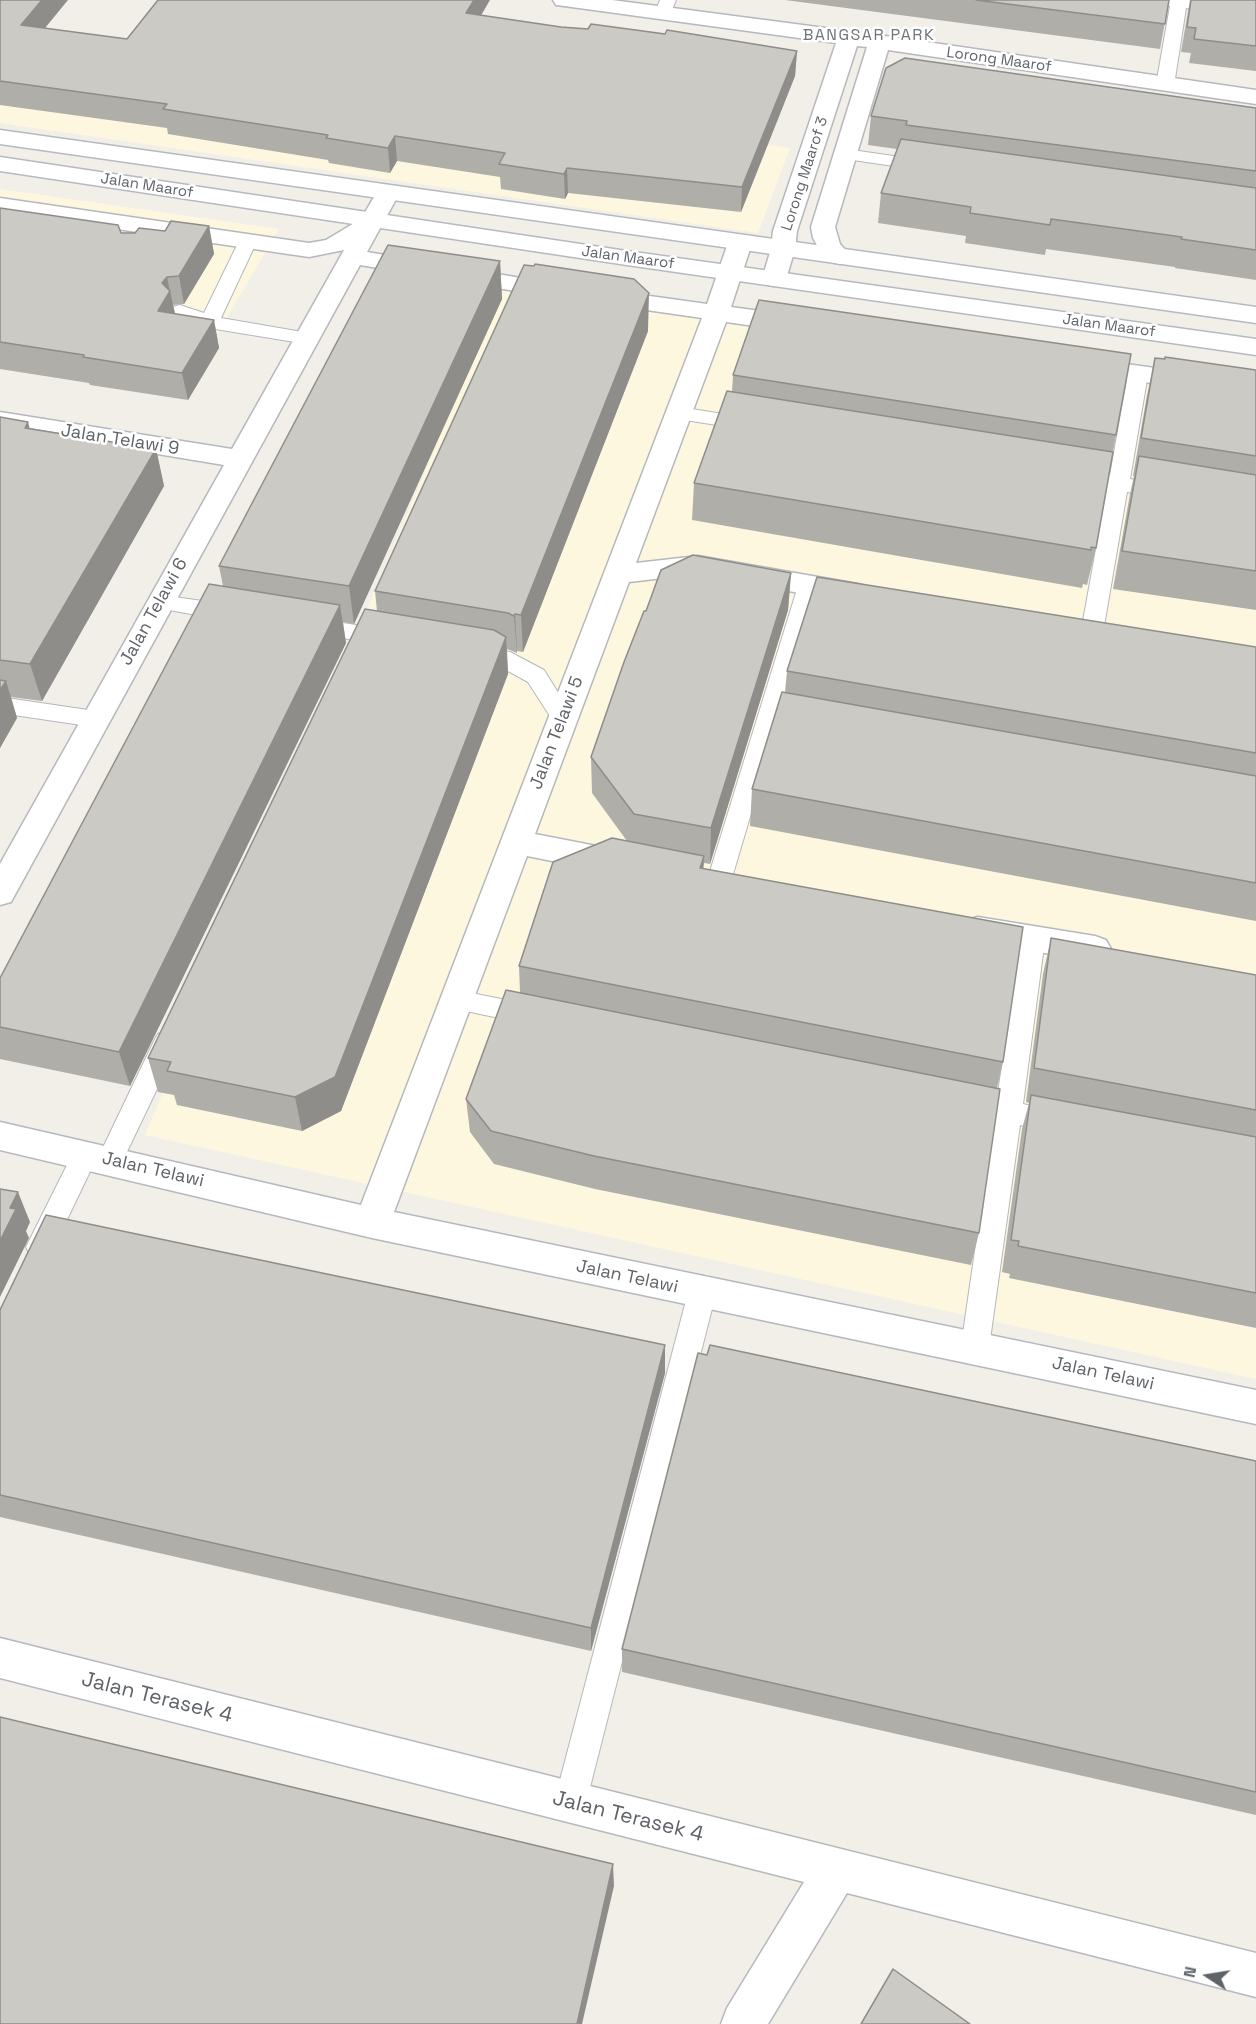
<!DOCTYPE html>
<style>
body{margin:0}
#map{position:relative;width:1256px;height:2024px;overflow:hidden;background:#f1efe8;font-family:"Space Grotesk",sans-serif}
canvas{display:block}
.north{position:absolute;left:1178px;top:1946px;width:60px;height:60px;-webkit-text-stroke:4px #fff;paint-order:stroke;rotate:282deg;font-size:16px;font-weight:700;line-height:24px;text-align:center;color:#5f6368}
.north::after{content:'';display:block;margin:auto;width:21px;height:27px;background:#5f6368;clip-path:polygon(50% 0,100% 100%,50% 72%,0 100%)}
</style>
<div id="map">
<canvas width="1256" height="2024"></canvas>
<div class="north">N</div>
</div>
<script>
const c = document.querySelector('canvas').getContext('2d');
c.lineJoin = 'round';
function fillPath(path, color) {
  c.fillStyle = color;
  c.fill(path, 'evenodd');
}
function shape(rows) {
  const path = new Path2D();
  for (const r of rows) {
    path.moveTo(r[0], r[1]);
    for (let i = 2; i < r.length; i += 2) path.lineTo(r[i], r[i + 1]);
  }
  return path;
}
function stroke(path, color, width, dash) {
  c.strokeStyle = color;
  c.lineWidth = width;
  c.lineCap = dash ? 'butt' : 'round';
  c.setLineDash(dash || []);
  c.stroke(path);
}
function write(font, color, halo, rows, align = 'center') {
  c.font = font + ' "Space Grotesk",sans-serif';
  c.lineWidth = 5;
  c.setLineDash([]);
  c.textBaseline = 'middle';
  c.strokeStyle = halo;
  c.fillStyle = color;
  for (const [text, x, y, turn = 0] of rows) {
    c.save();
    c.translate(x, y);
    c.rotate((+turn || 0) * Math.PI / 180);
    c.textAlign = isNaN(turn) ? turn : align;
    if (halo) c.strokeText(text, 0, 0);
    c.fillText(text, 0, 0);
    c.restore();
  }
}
fillPath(shape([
 [0,33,567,117,790,148,758,233,0,123],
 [0,189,279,229,213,341,0,308],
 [502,289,1256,399,1256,1379,145,1135]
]), '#fef7e0');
const lane = shape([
 [660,0,676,0,669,17,657,17,655,13,660,0],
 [1156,0,1202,0,1256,7,1256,17,1186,8,1174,85,1171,89,1165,90,1159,89,1156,85,1170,6,1158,4,1156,0],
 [845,149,928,161,934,162,937,166,934,170,928,171,839,158,836,154,839,150,845,149],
 [248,235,255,237,257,241,221,318,314,334,317,338,314,342,307,344,209,328,173,315,170,311,173,307,180,305,204,313,239,241,241,237,248,235],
 [1138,368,1145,370,1148,374,1130,479,1171,486,1174,491,1171,496,1164,498,1127,492,1103,632,1100,637,1092,640,1084,637,1081,632,1107,488,1066,481,1063,476,1066,471,1073,469,1110,475,1128,374,1131,370,1138,368],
 [679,407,749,418,756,419,759,424,756,429,749,430,672,418,669,413,672,408,679,407],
 [809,579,817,581,820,586,781,710,815,717,818,723,815,729,807,731,777,726,731,881,728,888,719,890,710,888,707,881,798,586,801,581,809,579],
 [160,595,231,605,239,608,242,613,239,618,231,621,152,607,149,602,152,597,160,595],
 [311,618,388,630,396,633,399,638,396,643,388,646,303,631,300,626,303,621,311,618],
 [474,645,510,652,544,670,574,718,571,724,563,726,555,724,528,682,497,665,466,659,463,653,466,647,474,645],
 [0,697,95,711,103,713,106,719,103,725,95,727,0,713,0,697],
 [1033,929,1042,932,1045,939,1023,1104,1067,1114,1071,1122,1067,1130,1058,1133,1020,1125,989,1347,985,1356,975,1360,965,1356,961,1347,994,1120,953,1111,949,1103,953,1095,962,1092,997,1099,1021,939,1024,932,1033,929],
 [456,990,532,1005,541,1008,545,1015,541,1022,532,1025,447,1007,443,1000,447,993,456,990],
 [167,1031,176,1034,180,1041,123,1160,119,1168,110,1171,101,1168,97,1160,154,1041,158,1034,167,1031],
 [85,1144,94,1147,98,1155,50,1255,40,1259,30,1255,26,1247,76,1147,85,1144],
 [702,1281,712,1284,716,1293,586,1803,581,1814,570,1819,559,1814,554,1803,688,1293,692,1284,702,1281]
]);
const street = shape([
 [553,0,612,0,879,35,1256,90,1256,104,888,50,835,227,840,244,852,257,849,262,840,264,831,262,821,253,813,238,811,227,867,47,857,46,797,231,795,249,786,279,783,284,774,286,765,284,762,279,771,249,773,231,836,43,564,6,556,5,553,0],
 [388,185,396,187,400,192,367,252,521,278,707,304,728,243,731,238,740,236,749,238,752,243,731,307,797,316,806,319,810,324,806,329,797,332,726,322,636,563,698,556,858,584,868,587,872,594,868,601,858,604,698,574,629,582,535,834,617,850,628,854,633,862,628,870,617,874,527,856,394,1212,1256,1390,1256,1424,372,1238,0,1150,0,1122,361,1205,702,318,521,292,360,265,11,902,0,905,0,864,224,465,0,428,0,412,232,449,344,250,309,257,0,212,0,198,309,243,326,240,361,219,380,187,388,185],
 [1083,358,1256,382,1256,398,1074,372,1070,366,1074,360,1083,358],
 [978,917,1095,936,1106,940,1111,949,1106,958,1095,962,978,941,967,938,962,929,967,920,978,917],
 [0,1638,1256,1953,1256,1997,847,1893,768,2024,721,2024,727,2008,804,1882,0,1678,0,1638]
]);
const secondary = shape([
 [0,130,1256,307,1256,323,0,144,0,130],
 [0,157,627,251,1256,339,1256,355,627,265,0,171,0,157]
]);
stroke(lane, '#b5b8bc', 2);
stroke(street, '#b5b8bc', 3);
stroke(secondary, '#b6babf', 3);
fillPath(lane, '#fff');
fillPath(street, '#fff');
fillPath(secondary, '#fff');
fillPath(shape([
 [0,0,44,28,127,39,481,15,561,27,665,34,797,51,795,76,741,212,568,193,565,199,501,189,500,177,397,161,390,173,329,163,328,160,168,134,167,128,0,105],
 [785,0,1169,0,1160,49],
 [1190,0,1256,0,1256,71,1189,63,1191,53,1181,52],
 [1256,108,1256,280,1175,268,1175,267,1046,249,1045,255,965,243,966,236,878,223,881,193,897,149,868,145,871,116],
 [0,208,121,233,165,231,209,226,214,254,184,304,173,305,175,314,214,320,219,348,188,400,90,385,89,383,0,369],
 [500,261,502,299,354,624,343,622,346,643,130,1086,0,1059,0,978,223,586,219,566],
 [648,331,523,652,517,651,517,653,507,649,508,674,341,1111,302,1131,177,1105,174,1095,158,1092,148,1058,377,611,375,591],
 [1155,358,1256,370,1256,610,1113,589,1130,494,1134,476,1133,476,1147,395],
 [733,375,1116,435,1096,548,1087,585,1083,584,1082,588,692,520,694,483,732,392],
 [0,417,30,428,156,449,164,486,42,701,11,697,17,718,0,748],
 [791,573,788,610,710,864,704,863,703,868,1003,1062,997,1088,979,1233,971,1265,595,1189,494,1164,470,1132,466,1099,520,993,519,966,627,841,592,793,591,757,646,611],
 [1256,647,1256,921,750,826,752,789,785,692,787,671],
 [1051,938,1256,975,1256,1328,1009,1278,1010,1274,1002,1272,1022,1129,1029,1103,1026,1102,1043,974],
 [0,1310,665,1345,665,1373,591,1651,0,1517],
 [1256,1461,1256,1815,622,1672,622,1649]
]), '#afaea9');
fillPath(shape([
 [42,0,68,0,27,50,21,25],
 [474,0,490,0,468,38,466,13],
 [797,51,795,76,741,212,742,187],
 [395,136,397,161,390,173,388,148],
 [567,168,568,193,565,199,564,174],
 [209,226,214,254,184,304,179,276],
 [500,261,502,299,354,624,349,586],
 [167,277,170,292,170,291,176,318,158,311,162,283],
 [649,293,648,331,523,652,521,615],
 [214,320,219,348,188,400,182,373],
 [28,422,38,460,25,428],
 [156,449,164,486,42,701,30,664],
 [791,573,788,610,710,864,711,828],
 [340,605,346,643,130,1086,119,1052],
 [515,614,517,651,517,653,514,616],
 [506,637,508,674,341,1111,302,1131,295,1097],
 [6,681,17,718,0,748,0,690],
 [704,856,702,892,700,868],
 [18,1192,30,1222,26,1231,29,1238,0,1297,0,1241,10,1208],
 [665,1345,665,1373,591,1651,591,1628],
 [613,1864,614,1886,582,2024,577,2024]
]), '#8f8d8a');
const building = shape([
 [0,0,42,0,21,25,127,39,158,0,474,0,466,13,561,27,588,29,591,24,665,34,667,30,797,51,742,187,567,168,564,174,499,164,505,153,395,136,388,148,326,138,328,135,163,109,167,104,0,81,0,0],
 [976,0,1169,0,1165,24,976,0],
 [1191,0,1256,0,1256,46,1194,39,1196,28,1187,27,1191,0],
 [905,58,1256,108,1256,171,906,125,907,121,871,116,886,68,905,58],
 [901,139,1256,188,1256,250,1181,239,1182,237,1051,219,1050,225,970,213,971,207,881,193,901,139],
 [0,208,118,225,121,233,135,233,139,228,165,231,171,221,209,226,179,276,167,277,162,283,170,291,158,311,214,320,182,373,83,357,84,355,0,342,0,208],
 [388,245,500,261,349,586,219,566,388,245],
 [535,264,634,279,649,293,521,615,515,614,514,616,508,613,375,591,524,265,534,266,535,264],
 [759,300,1131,354,1116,435,733,375,759,300],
 [1165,357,1256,370,1256,456,1141,438,1155,358,1165,359,1165,357],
 [727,391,1113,452,1096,548,1091,547,1091,550,694,483,727,391],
 [0,417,28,422,25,428,156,449,30,664,0,660,0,417],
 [1139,456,1256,475,1256,571,1122,551,1139,456],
 [693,555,791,573,711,828,634,814,591,757,624,662,644,611,646,611,661,570,693,555],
 [817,577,1256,647,1256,753,787,671,817,577],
 [209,584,340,605,119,1052,0,1027,0,978,209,584],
 [365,609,494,630,506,637,335,1077,295,1097,167,1071,171,1062,148,1058,365,609],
 [0,680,6,681,0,690,0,680],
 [782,692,1256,776,1256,883,752,789,782,692],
 [612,838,704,856,700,868,1023,927,1003,1062,519,966,553,862,612,838],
 [1051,938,1256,975,1256,1110,1034,1068,1051,938],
 [506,990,1000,1089,979,1233,594,1156,491,1131,466,1099,506,990],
 [1031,1095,1256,1137,1256,1293,1018,1246,1019,1241,1011,1240,1031,1095],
 [0,1189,18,1192,10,1208,16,1209,0,1241,0,1189],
 [46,1215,665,1345,591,1628,0,1495,0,1310,46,1215],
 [710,1345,1256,1461,1256,1792,622,1649,698,1353,707,1355,710,1345],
 [0,1717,613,1864,577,2024,0,2024,0,1717],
 [893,1969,970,2024,861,2024,893,1969]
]);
fillPath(building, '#cccac5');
stroke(building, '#8f8d8a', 1.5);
write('15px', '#5f6368', '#fff', [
 ["Lorong Maarof",999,60,8],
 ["Lorong Maarof 3",805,174,-72],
 ["Jalan Maarof",147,186,9],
 ["Jalan Maarof",628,258,8],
 ["Jalan Maarof",1109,326,8]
]);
c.letterSpacing = '1.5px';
write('16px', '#70757a', '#fff', [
 ["BANGSAR PARK",869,36]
]);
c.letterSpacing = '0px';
write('18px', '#5f6368', '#fff', [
 ["Jalan Telawi 9",120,440,9],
 ["Jalan Telawi 6",154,612,-61],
 ["Jalan Telawi 5",557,733,-69],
 ["Jalan Telawi",153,1170,13],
 ["Jalan Telawi",627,1277,12],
 ["Jalan Telawi",1103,1374,12]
]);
write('21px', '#5f6368', '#fff', [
 ["Jalan Terasek 4",157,1698,14],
 ["Jalan Terasek 4",628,1817,14]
]);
</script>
